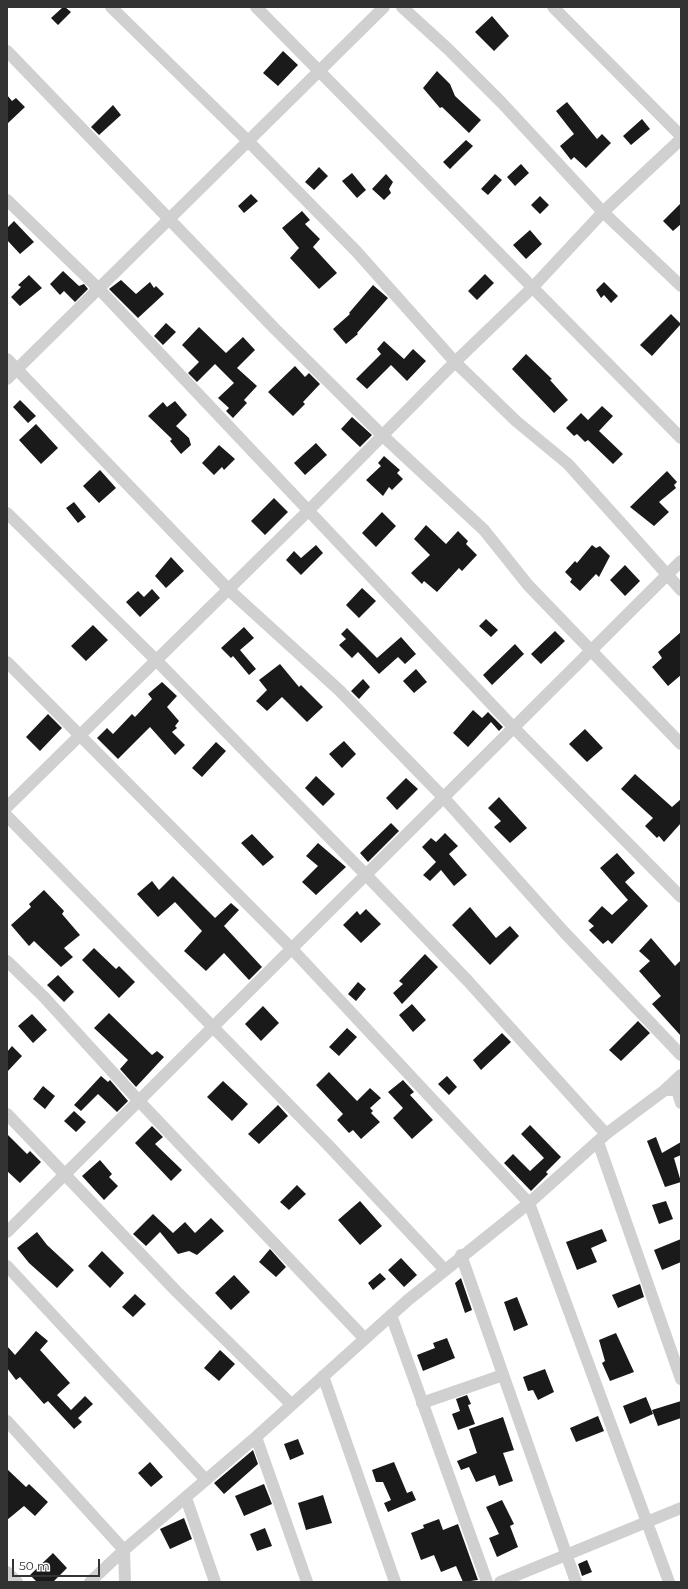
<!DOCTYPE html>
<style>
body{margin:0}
#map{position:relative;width:688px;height:1589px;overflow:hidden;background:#fff;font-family:Montserrat,sans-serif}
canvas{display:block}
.frame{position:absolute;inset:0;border:8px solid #333;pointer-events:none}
.scale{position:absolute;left:12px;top:1559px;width:88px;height:18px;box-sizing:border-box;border:2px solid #333;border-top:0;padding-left:5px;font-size:12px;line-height:14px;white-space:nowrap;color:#333;-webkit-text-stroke:3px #fff;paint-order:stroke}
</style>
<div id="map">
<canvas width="688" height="1589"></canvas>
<div class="frame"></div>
<div class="scale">50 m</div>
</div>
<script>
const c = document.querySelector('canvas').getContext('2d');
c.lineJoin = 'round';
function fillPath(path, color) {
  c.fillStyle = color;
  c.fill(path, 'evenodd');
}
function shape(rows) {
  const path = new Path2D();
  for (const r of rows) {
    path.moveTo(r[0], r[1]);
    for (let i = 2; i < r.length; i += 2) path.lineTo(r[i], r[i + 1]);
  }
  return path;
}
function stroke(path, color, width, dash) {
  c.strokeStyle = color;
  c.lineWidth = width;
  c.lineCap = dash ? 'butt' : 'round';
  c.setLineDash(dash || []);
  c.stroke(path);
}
fillPath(shape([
 [63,7,65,7,71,12,58,25,51,18],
 [492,16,509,36,494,51,475,32],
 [283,51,298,65,278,86,263,73],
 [437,71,450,84,455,96,481,120,469,133,442,107,440,108,423,88],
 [7,95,12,101,16,98,25,107,7,124],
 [567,102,597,139,602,134,611,143,586,168,574,157,571,160,560,146,574,134,556,111],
 [113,105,121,115,99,135,91,127],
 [642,119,650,129,631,145,623,136],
 [466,140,473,146,450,169,443,162],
 [521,164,529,173,515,186,507,177],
 [319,167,328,176,314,190,305,182],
 [352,173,366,190,357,198,342,181],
 [386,174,393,182,389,189,391,193,384,200,372,189],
 [495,174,502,180,488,195,481,189],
 [251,194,258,201,244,213,238,206],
 [540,196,549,205,540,214,531,205],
 [681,203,681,224,673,231,663,221],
 [302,211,310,220,305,224,320,239,313,247,337,273,319,289,290,258,299,248,282,228],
 [14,221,34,242,20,254,7,240,7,228],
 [530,230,542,244,526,259,513,245],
 [63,271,79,286,84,284,88,289,75,302,64,291,60,295,50,284],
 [485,274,494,283,477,300,468,291],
 [29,275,42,288,20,306,11,297,21,287,18,285],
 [121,280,136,294,150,282,154,288,156,286,164,294,138,318,109,289],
 [604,282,618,296,611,303,604,295,601,298,596,290],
 [373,285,388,298,357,333,358,334,346,344,333,329,350,314,349,313],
 [671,314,681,324,652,356,640,345],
 [166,323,176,332,163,345,154,336],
 [199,327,226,353,243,337,255,350,237,368,257,386,244,400,247,403,233,418,226,411,229,408,218,398,234,383,215,364,197,382,188,373,199,362,182,345],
 [384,341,404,359,413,349,426,361,407,381,391,365,367,389,356,379,381,354,377,349],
 [526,354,552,379,550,380,568,400,554,413,512,369],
 [295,366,305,377,309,373,320,384,303,402,305,404,293,416,268,392],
 [20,400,36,416,28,423,13,407],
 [175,401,187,415,176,426,189,438,191,445,181,454,170,441,172,439,148,416,163,402,167,407],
 [602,406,613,416,599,431,623,454,613,464,588,440,585,442,577,434,574,436,566,428,581,413,588,420],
 [352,417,372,435,360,447,341,429],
 [36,424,58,448,41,464,19,440],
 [316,443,327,455,305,475,294,463],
 [219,445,235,459,224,470,222,467,214,475,202,463],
 [384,456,400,470,397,473,403,479,392,490,389,487,383,496,366,480,381,466,378,463],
 [100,470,116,488,99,503,83,486],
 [667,471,677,482,674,485,676,488,659,502,669,512,654,526,630,507],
 [274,498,288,512,265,535,251,521],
 [74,502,86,517,78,523,66,508],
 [382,512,396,526,376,547,362,533],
 [426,525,446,544,458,531,468,541,466,544,477,555,462,571,459,568,437,592,424,581,422,584,411,573,430,555,414,539],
 [316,545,323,553,301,575,286,560,294,551,301,558],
 [592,545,596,548,600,546,610,556,599,577,596,574,580,591,570,582,572,579,565,572,575,561,577,563],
 [171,557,184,571,166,588,155,576],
 [625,565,640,581,625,596,610,580],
 [362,588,376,601,359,618,346,605],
 [152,589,160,598,140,617,126,602,138,591,144,597],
 [486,619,498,630,491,637,479,626],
 [93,625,108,640,86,661,71,646],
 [244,627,254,638,240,650,256,669,249,675,233,656,231,658,221,648],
 [347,628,377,658,401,637,416,654,405,664,398,657,379,674,358,652,352,658,339,645,346,639,341,634],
 [555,631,565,641,541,664,531,654],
 [681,632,681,675,668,686,652,667,662,658,658,652],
 [515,644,524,654,492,685,483,675],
 [280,664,299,687,301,685,323,707,307,722,282,697,267,711,256,701,267,690,259,680],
 [416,669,427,682,414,693,403,681],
 [363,679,370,687,359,699,351,691],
 [162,682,177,696,167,707,179,721,175,726,177,728,172,732,185,745,175,755,150,727,118,759,97,738,107,728,113,734,132,714,135,717,152,699,148,694],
 [473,710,482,718,488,712,503,727,499,731,491,722,468,747,453,733],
 [48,714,62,728,40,751,26,737],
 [585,729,603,748,587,762,569,744],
 [344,741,356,754,342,768,329,754],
 [216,742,226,751,202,777,192,768],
 [635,774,672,807,681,799,681,823,664,842,659,836,657,838,645,826,653,818,621,789],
 [316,776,335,794,323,806,305,788],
 [406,778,418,789,397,810,386,798],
 [499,797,527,828,510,843,494,827,501,821,488,808],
 [391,823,399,831,368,862,360,853],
 [445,833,458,846,449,854,467,875,454,886,441,870,430,881,423,875,436,862,422,847,431,838,436,842],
 [252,834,274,857,263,866,241,843],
 [318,843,346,867,316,895,302,882,318,866,306,856],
 [617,853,635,873,625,882,648,906,612,944,608,940,603,944,589,930,594,926,588,921,602,906,612,915,628,900,600,868],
 [173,876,215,918,231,903,239,910,224,926,262,967,249,980,224,953,206,971,184,951,202,931,175,902,158,917,137,894,152,881,159,890],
 [44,890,64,911,62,914,80,935,64,948,73,957,61,967,34,941,29,946,11,925,31,907,29,904],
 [470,907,496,938,510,926,519,936,490,965,452,925],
 [366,909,381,924,361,943,343,925,357,911,360,915],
 [651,938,675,966,681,960,681,1036,652,1004,661,996,639,971,650,961,639,951],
 [94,948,116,969,119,966,135,982,119,998,82,960],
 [425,954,438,967,402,1004,393,993,403,984,399,981],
 [58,975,74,992,64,1002,47,985],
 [358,982,366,989,356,1001,348,994],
 [412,1004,426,1020,413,1032,399,1015],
 [263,1006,279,1023,261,1041,245,1024],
 [109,1013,152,1055,157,1051,164,1057,136,1087,120,1069,128,1060,94,1028],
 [32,1014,47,1030,33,1043,18,1026],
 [638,1021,650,1033,621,1061,609,1050],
 [347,1028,357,1037,339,1056,329,1047],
 [502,1033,511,1042,481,1070,473,1060],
 [12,1046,22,1056,7,1072,7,1052],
 [329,1072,357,1101,370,1088,381,1098,370,1108,373,1111,371,1113,380,1122,361,1139,353,1130,349,1133,337,1120,343,1114,316,1085],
 [101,1076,108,1082,110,1080,128,1101,117,1112,98,1094,81,1111,74,1105],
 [447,1076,457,1087,449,1095,438,1084],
 [403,1080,414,1092,410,1095,433,1120,412,1139,393,1118,403,1108,388,1092],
 [223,1081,248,1104,232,1121,207,1097],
 [43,1086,55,1096,45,1109,33,1099],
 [278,1105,288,1116,259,1144,248,1134],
 [74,1111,86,1122,76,1132,64,1121],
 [530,1125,561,1157,546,1172,548,1174,531,1191,504,1163,513,1154,530,1171,544,1158,521,1134],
 [152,1126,163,1137,155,1144,182,1170,171,1181,135,1143],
 [7,1134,27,1154,30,1151,41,1162,20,1183,7,1171],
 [656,1137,662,1153,681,1142,681,1155,674,1158,681,1182,665,1187,647,1141],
 [100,1160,112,1174,109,1177,118,1186,104,1200,82,1176],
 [297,1185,306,1194,289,1210,280,1202],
 [360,1201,382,1226,360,1245,338,1220],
 [666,1201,673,1219,659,1224,652,1205],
 [153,1214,173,1233,185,1222,195,1233,211,1218,224,1231,197,1255,189,1251,178,1254,160,1232,146,1246,133,1234],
 [602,1229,607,1241,591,1248,597,1262,577,1270,566,1242],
 [37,1232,47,1245,74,1270,57,1288,29,1263,17,1248],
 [681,1239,681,1262,662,1270,654,1250],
 [270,1249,286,1267,276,1277,259,1262],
 [102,1251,124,1273,110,1288,88,1266],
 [401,1258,417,1275,404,1287,388,1270],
 [380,1273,386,1279,373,1290,368,1283],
 [234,1275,250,1292,231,1310,215,1293],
 [461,1278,472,1310,465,1313,455,1283],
 [640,1284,644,1297,618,1308,612,1295],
 [135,1294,146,1304,133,1317,122,1307],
 [517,1297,528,1325,514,1331,504,1302],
 [36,1331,48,1341,40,1350,70,1383,57,1395,71,1410,85,1396,93,1404,78,1418,82,1422,74,1429,48,1401,44,1404,20,1377,16,1380,7,1368,7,1346,15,1355],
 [616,1333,634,1372,610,1381,602,1363,605,1361,599,1340],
 [447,1338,455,1358,423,1371,417,1355,435,1348,433,1343],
 [220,1350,235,1364,219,1381,204,1368],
 [545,1369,554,1392,538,1400,533,1390,528,1391,523,1377],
 [467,1395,471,1404,468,1405,475,1424,458,1430,452,1414,460,1411,456,1399],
 [646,1397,653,1414,630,1424,623,1406],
 [681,1401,681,1418,658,1426,652,1410],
 [598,1416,604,1431,576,1442,570,1428],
 [503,1417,514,1450,503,1453,513,1481,499,1486,495,1475,476,1482,469,1467,461,1470,457,1461,477,1453,469,1429],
 [298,1439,304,1454,290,1460,284,1444],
 [253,1450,258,1464,224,1494,214,1483],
 [150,1462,163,1477,151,1487,138,1473],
 [394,1462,407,1493,412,1491,416,1500,388,1512,384,1503,391,1500,383,1482,376,1482,372,1470],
 [7,1469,26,1487,29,1484,48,1502,35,1516,24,1506,7,1520],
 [264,1484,272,1504,244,1516,235,1496],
 [323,1495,332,1523,306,1530,298,1503],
 [502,1500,514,1524,510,1526,518,1547,497,1557,489,1538,499,1534,486,1507],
 [184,1518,192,1539,170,1549,160,1529],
 [439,1519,443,1530,458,1524,478,1580,463,1582,456,1566,441,1572,434,1555,421,1560,411,1533,424,1528,423,1525],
 [265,1528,272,1546,257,1551,250,1534],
 [53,1553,67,1568,53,1582,37,1582,30,1575],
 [587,1560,592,1572,582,1576,578,1564]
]), '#1a1a1a');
stroke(shape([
 [111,7,248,141,356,251,455,362,516,421,568,464,681,590],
 [256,7,681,438],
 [402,7,448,49,501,102,603,212,681,286],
 [553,7,681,136],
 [7,51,275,329,382,435,484,530,528,585,681,744],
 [7,200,99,289,514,728,681,897],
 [7,359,229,590,339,690,444,798,564,932,681,1055],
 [7,379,384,7],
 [7,513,157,661,367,876,467,980,606,1134],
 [7,662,292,949,529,1203,669,1582],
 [7,807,308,511,455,362,533,287,603,212,681,139],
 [7,816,329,1146,445,1270],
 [7,961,44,997,139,1101,365,1339],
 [665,1090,677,1090,681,1103],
 [7,1114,177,1292,291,1404],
 [598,1142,681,1379],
 [7,1232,681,561],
 [461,1255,576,1582],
 [7,1266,206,1480],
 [391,1315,487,1582],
 [323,1376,395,1582],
 [422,1403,503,1375],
 [7,1421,124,1550,125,1582],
 [256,1437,307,1582],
 [186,1498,215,1582],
 [7,1572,17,1582],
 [90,1582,124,1550,256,1437,408,1300,529,1203,606,1134,665,1090,681,1075],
 [500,1582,681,1508]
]), '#d0d0d0', 12);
</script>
